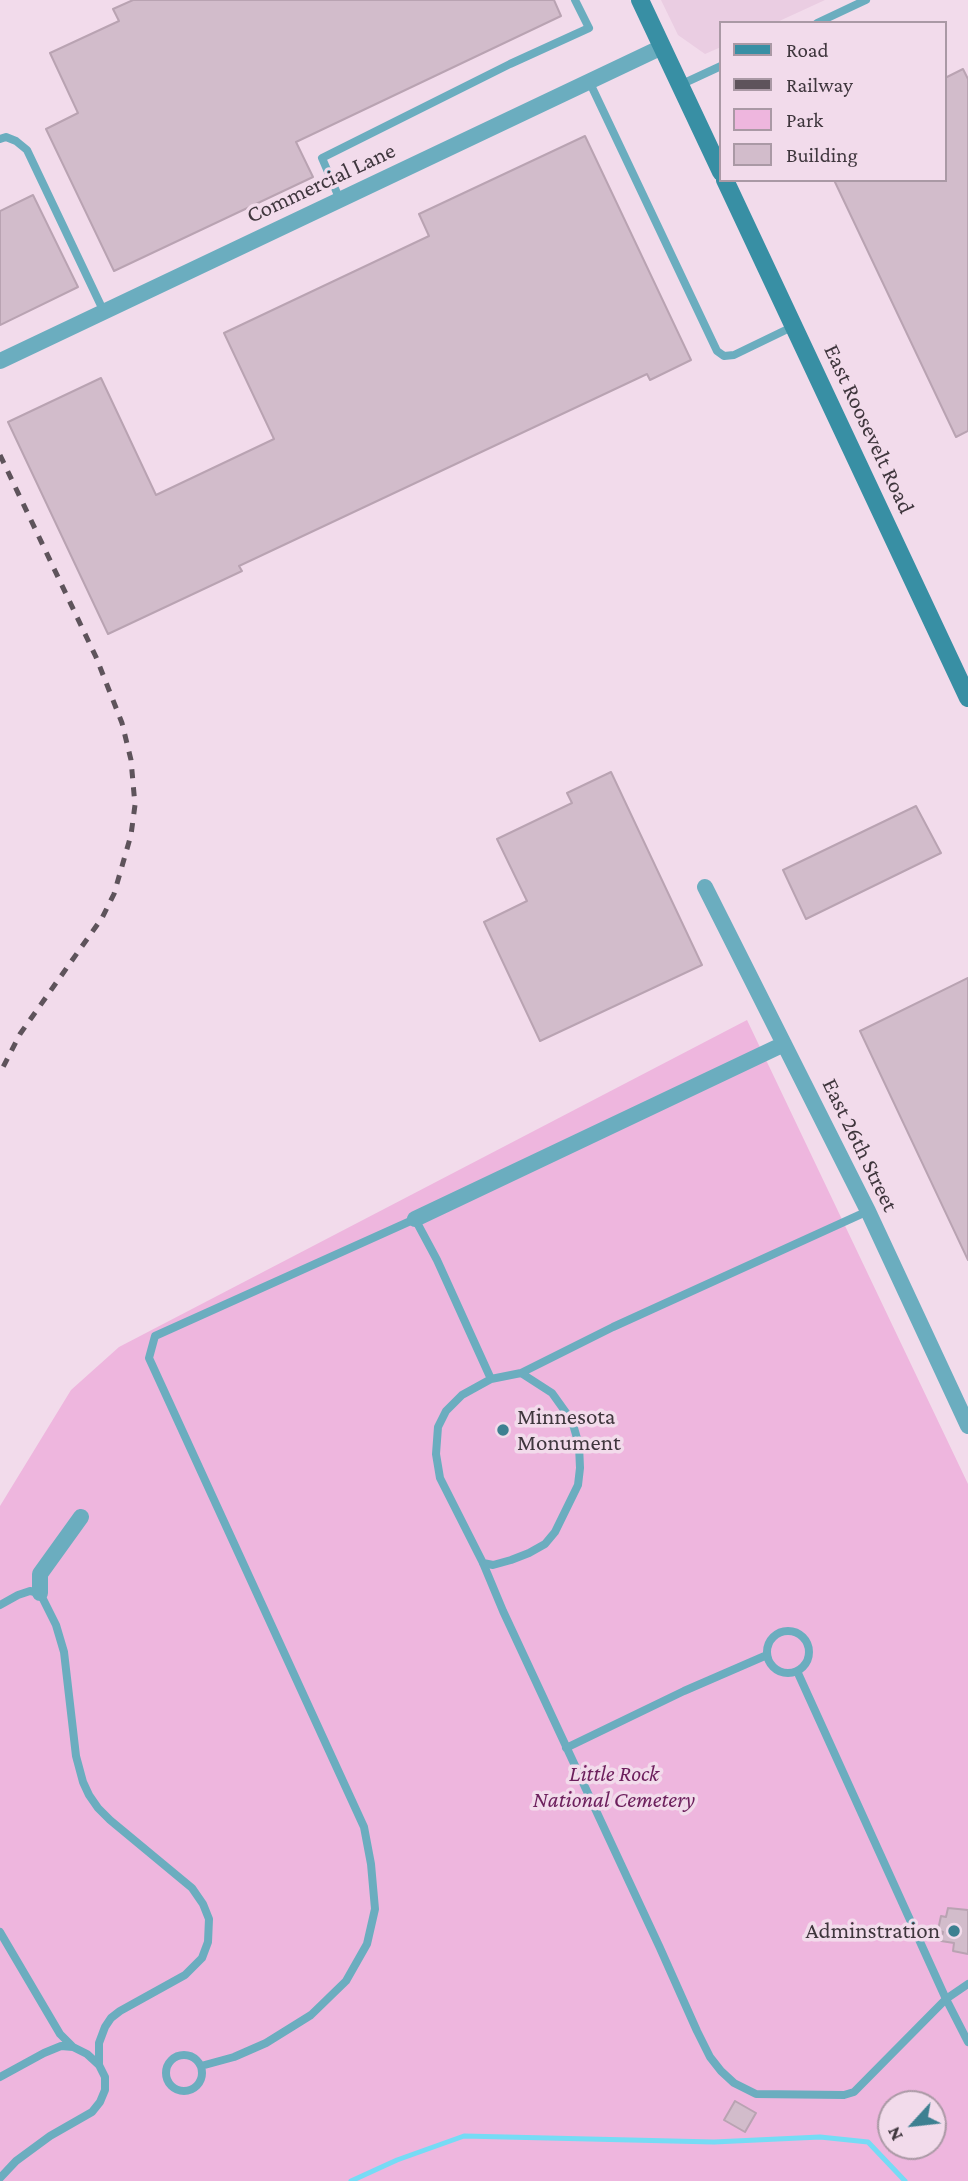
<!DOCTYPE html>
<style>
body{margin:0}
#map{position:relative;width:968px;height:2181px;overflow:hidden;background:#f2dbeb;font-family:"Crimson Pro",serif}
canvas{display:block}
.legend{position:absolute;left:719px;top:21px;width:228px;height:161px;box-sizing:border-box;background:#f2dbeb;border:2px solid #aa99a5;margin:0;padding:9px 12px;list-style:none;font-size:21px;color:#3f363d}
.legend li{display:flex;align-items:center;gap:14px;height:35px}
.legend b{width:35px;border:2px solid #aa99a5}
.north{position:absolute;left:877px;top:2090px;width:70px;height:70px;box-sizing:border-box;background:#f2dbeb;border:2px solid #aa99a5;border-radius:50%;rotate:243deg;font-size:19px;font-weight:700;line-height:28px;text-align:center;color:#3f363d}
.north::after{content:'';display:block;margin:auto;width:24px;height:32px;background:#3d8091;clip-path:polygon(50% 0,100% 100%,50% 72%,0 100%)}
</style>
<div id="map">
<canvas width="968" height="2181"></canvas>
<ul class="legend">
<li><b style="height:9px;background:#388fa4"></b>Road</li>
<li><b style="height:9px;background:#5e535b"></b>Railway</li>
<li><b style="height:19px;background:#eeb6de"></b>Park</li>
<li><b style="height:19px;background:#d2bccb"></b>Building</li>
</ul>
<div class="north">N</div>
</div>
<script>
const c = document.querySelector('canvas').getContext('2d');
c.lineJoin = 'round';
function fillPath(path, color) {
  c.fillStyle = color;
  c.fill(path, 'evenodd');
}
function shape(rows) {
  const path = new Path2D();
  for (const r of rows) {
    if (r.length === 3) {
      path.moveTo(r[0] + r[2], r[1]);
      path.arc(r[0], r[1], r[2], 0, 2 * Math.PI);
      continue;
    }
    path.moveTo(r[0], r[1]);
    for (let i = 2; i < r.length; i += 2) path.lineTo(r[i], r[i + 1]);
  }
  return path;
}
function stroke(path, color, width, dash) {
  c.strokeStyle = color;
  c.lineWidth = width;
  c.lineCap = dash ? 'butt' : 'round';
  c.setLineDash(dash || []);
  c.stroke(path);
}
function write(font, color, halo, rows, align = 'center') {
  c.font = font + ' "Crimson Pro",serif';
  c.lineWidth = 7;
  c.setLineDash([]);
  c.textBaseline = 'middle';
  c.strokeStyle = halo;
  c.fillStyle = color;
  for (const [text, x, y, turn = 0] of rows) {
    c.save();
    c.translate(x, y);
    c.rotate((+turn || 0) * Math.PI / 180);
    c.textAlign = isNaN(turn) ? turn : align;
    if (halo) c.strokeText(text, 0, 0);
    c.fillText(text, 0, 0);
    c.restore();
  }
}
fillPath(shape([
 [661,0,825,0,775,23,721,23,721,47,705,54,678,35]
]), '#eacde2');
fillPath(shape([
 [747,1020,968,1484,968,2181,0,2181,0,1506,71,1390,119,1347],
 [891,2104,933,2104,933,2146,891,2146]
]), '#eeb6de');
stroke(shape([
 [351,2181,397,2160,464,2136,714,2142,820,2137,868,2142,905,2181]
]), '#76dbf5', 5);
const building = shape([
 [133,0,554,0,561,16,296,142,313,177,114,271,46,129,78,113,50,53,119,21,113,9,133,0],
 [963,69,968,79,968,431,956,437,834,180,945,180,945,78,963,69],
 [585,136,691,360,650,380,647,374,239,566,242,571,108,634,8,422,101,378,156,495,274,439,224,333,429,236,419,214,585,136],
 [33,195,78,287,0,325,0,211,33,195],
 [611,772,702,965,540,1041,484,922,527,901,497,839,572,803,567,793,611,772],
 [916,806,941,853,806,919,783,870,916,806],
 [968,978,968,1260,860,1031,968,978],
 [948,1908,968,1910,968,1954,953,1951,954,1943,941,1941,943,1932,938,1930,941,1916,946,1917,948,1908],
 [735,2101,756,2113,745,2132,724,2120,735,2101]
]);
fillPath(building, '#d2bccb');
stroke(building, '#b9a3b2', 2);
stroke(shape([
 [817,23,866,0],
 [589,81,717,351,724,356,734,355,794,326],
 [680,85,721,66],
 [0,139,6,137,16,141,27,150,104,312],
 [340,200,322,158,510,64,589,28,575,0],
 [521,1373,613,1327,868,1211],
 [483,1563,493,1565,511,1560,529,1553,545,1544,555,1532,578,1485,580,1468,579,1445,572,1421,552,1393,521,1373,491,1379,462,1395,446,1411,438,1427,436,1454,440,1478,483,1563,503,1611,660,1948,697,2031,710,2057,721,2071,734,2083,756,2094,844,2095,854,2092,946,1999,968,1984],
 [0,1605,18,1595,30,1591,40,1593,56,1625,64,1652,76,1756,83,1782,89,1795,98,1808,110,1820,192,1888,203,1904,209,1919,208,1942,202,1958,185,1975,120,2011,111,2018,105,2027,99,2043,99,2065],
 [788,1652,21],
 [797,1671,946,1999,968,2042],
 [566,1748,684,1691,767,1655],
 [0,1932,60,2034,73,2047],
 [184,2073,18],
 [201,2066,234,2057,266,2043,311,2015,346,1981,367,1944,375,1909,371,1864,364,1827,149,1358,155,1336,415,1219,437,1260,491,1379],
 [0,2077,44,2053,61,2046,73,2047,87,2054,99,2065,105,2077,105,2090,100,2102,92,2112,50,2136,16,2161,0,2178]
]), '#6badbf', 8);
stroke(shape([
 [0,361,662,47],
 [705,887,868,1211,968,1426],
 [415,1219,784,1044],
 [40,1593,40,1574,81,1517]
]), '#6badbf', 16);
stroke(shape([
 [640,0,721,172],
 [725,180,968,698]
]), '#388fa4', 18);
stroke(shape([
 [0,455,96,657,122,723,131,760,135,805,131,835,114,894,102,918,20,1034,0,1073]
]), '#5e535b', 5, [9, 9]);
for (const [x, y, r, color] of [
 [503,1430,7,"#3d8091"],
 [954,1931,7,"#3d8091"]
]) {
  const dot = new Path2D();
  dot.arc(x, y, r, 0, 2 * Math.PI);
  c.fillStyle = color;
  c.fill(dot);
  stroke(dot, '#f2dbeb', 2.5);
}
write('23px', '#3f363d', '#f2dbeb', [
 ["Commercial Lane",321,183,-25],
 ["East Roosevelt Road",869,429,65],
 ["East 26th Street",860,1145,64]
]);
write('23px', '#3f363d', '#f2dbeb', [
 ["Minnesota",517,1417],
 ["Monument",517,1443],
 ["Adminstration",940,1931,"right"]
], 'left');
write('italic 23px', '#6c1f5c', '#f2dbeb', [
 ["Little Rock",614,1774],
 ["National Cemetery",614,1800]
]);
</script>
